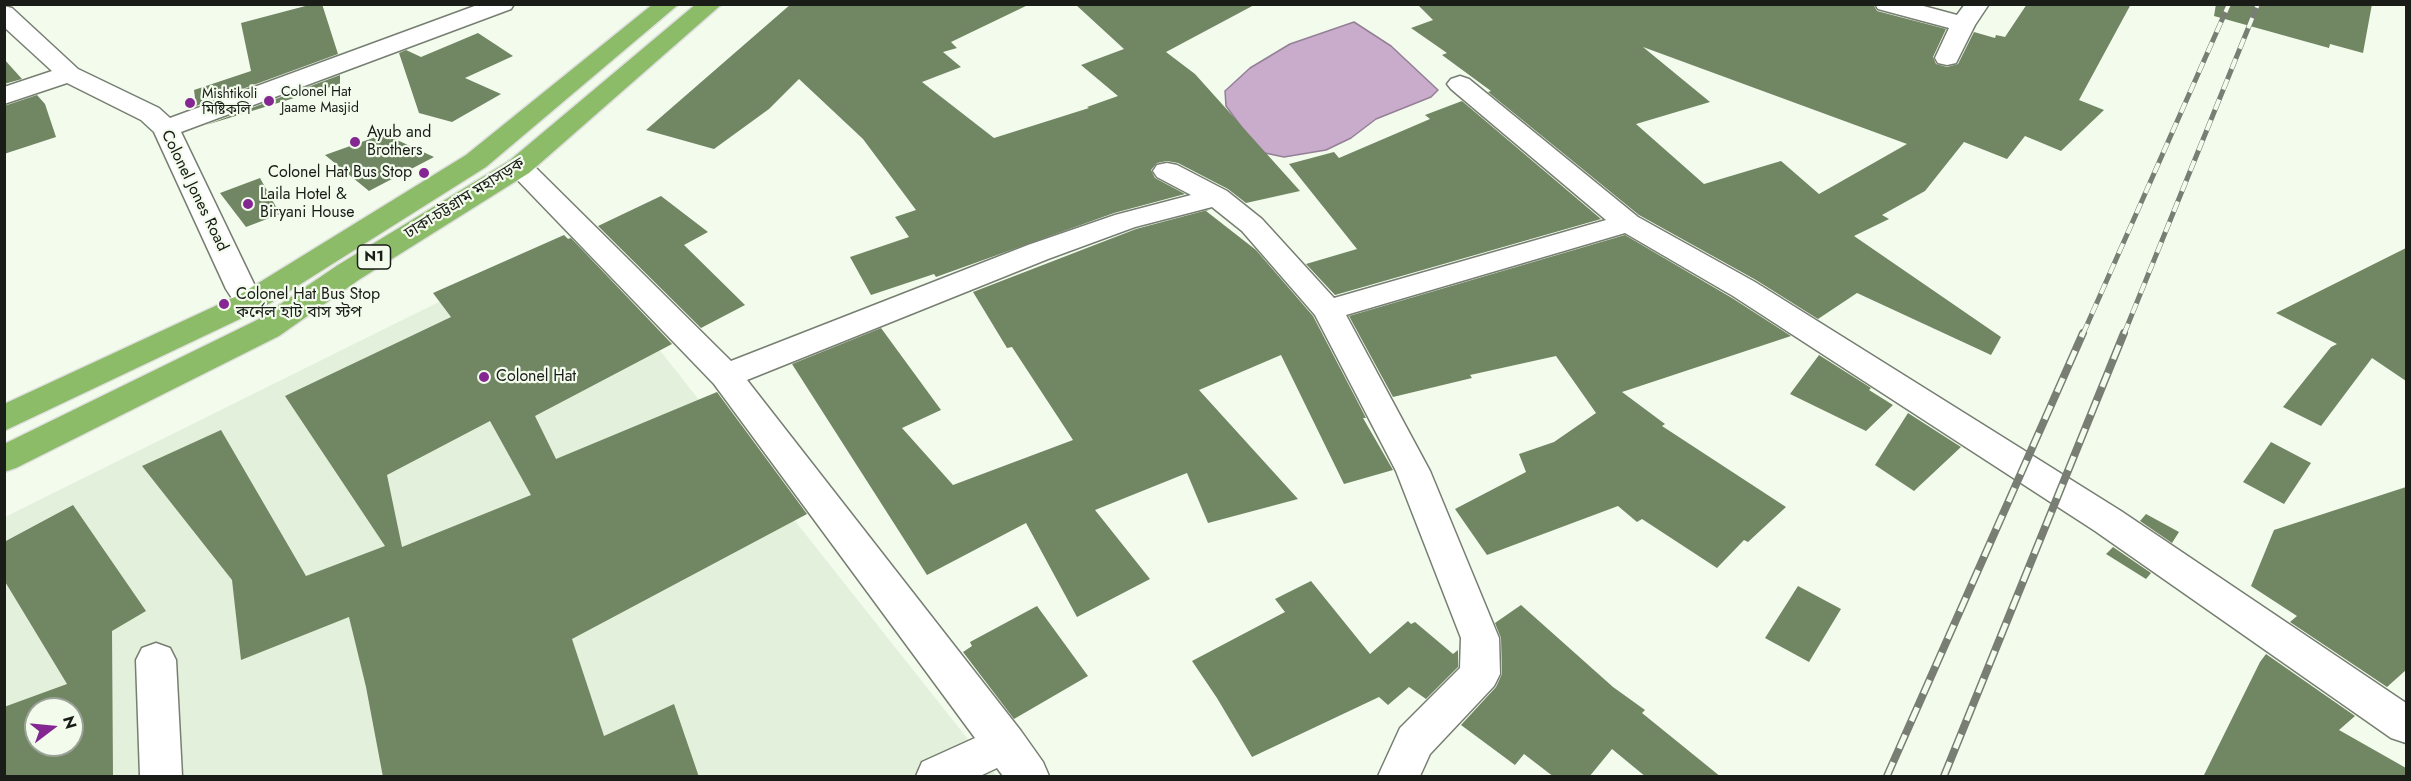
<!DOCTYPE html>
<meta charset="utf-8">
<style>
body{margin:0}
#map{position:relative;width:2411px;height:781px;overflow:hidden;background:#f2fbec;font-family:Jost,sans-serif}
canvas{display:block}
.frame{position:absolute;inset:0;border:6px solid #191c17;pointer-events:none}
.north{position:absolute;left:24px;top:697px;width:60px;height:60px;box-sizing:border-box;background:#f2fbec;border:2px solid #9ba297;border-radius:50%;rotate:74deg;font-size:16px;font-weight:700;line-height:24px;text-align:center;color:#191c17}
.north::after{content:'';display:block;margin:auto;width:21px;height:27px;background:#852792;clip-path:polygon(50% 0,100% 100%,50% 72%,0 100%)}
</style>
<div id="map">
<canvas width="2411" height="781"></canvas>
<div class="frame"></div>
<div class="north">N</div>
</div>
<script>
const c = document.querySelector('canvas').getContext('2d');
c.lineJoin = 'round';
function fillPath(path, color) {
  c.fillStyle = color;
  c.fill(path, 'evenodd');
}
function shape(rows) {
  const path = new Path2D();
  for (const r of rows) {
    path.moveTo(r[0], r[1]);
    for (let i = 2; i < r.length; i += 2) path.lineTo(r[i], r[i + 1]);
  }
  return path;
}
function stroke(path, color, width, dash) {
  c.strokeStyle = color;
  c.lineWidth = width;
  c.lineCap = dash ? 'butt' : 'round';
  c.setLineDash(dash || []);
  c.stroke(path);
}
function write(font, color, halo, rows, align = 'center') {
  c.font = font + ' Jost,"Noto Sans Bengali",sans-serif';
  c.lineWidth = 4.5;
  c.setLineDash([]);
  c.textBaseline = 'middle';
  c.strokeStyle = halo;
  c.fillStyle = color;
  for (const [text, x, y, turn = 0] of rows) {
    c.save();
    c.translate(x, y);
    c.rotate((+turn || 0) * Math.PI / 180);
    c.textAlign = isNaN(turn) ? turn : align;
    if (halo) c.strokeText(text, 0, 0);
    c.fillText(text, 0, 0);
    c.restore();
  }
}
fillPath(shape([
 [570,237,997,776,5,776,5,517],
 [36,709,72,709,72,745,36,745]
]), '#e3f0db');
const water = shape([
 [1354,22,1391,46,1438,90,1431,97,1376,119,1351,138,1326,150,1284,157,1260,152,1226,106,1225,91,1250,68,1290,44,1354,22]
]);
fillPath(water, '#c9abcc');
stroke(water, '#948096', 1.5);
fillPath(shape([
 [313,4,322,4,338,54,196,106,194,90,251,71,241,23],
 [791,4,1030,4,951,42,957,48,943,52,961,67,922,82,994,138,1089,108,1087,107,1118,96,1081,65,1124,49,1075,4,1256,4,1166,52,1195,74,1300,191,1246,203,1228,189,1178,163,1167,161,1157,163,1151,170,1155,178,1185,194,1114,213,936,277,934,274,871,295,850,257,909,237,895,217,916,210,863,139,799,79,769,109,714,149,646,130],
 [1417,4,1873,4,1877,11,1946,29,1933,57,1936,64,1947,67,1958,64,1974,32,1995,38,1996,35,2005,37,2027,4,2131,4,2079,100,2104,110,2061,151,2025,136,2007,159,1964,142,1925,191,1882,215,1889,219,1854,236,2001,337,1991,355,1857,293,1818,319,1756,280,1639,215,1488,92,1491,91,1442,55,1447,53,1411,28,1433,20],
 [1643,47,1907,144,1819,194,1781,161,1704,184,1636,124,1710,102],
 [2216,4,2372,4,2363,53,2330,44,2329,48,2214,16],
 [478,33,513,56,465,78,501,94,452,122,419,113,399,53,406,50,421,57],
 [4,59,22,79,4,84],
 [340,75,340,84,206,125],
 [37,95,45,104,56,137,4,154,4,106],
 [1462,101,1601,219,1335,295,1306,264,1357,249,1289,164,1334,152,1339,158,1430,119,1425,115],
 [384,134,434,157,369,191,325,155],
 [260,178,280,214,246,227,220,193],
 [661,196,708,232,684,245,745,305,701,328,598,226],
 [1211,209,1206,211,1256,250,1313,316,1366,418,1363,418,1393,470,1344,484,1281,355,1199,390,1298,499,1208,523,1187,473,1095,510,1150,579,1077,617,1026,523,927,575,792,364,881,328,941,410,902,428,953,485,1073,440,1012,347,1007,348,973,292,1136,229],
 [564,235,568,239,571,238,672,344,535,416,556,459,717,392,807,514,572,639,604,736,674,704,699,777,383,777,366,687,349,617,241,660,232,580,142,466,221,430,306,576,385,546,285,396,451,317,433,293],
 [490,421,531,495,402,547,387,475],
 [1625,235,1732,298,1791,336,1622,392,1665,424,1662,426,1786,507,1748,542,1744,540,1717,568,1642,519,1637,522,1618,506,1487,555,1455,509,1526,472,1519,454,1554,442,1596,413,1556,356,1470,375,1472,378,1393,397,1349,316],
 [2406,248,2406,381,2372,358,2321,426,2283,407,2331,347,2337,344,2276,313],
 [1819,355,1871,388,1869,390,1893,405,1866,431,1790,394],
 [1908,413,1961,447,1914,491,1875,465],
 [2271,442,2311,463,2284,504,2243,482],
 [2406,487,2406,670,2387,687,2290,622,2297,616,2251,586,2274,530],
 [73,505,146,611,112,631,113,777,4,777,4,707,67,684,4,580,4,542],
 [36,709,72,709,72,745,36,745],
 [2146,514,2179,532,2172,543,2140,521],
 [2113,547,2151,573,2146,579,2106,554],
 [1311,581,1370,654,1408,621,1411,624,1415,622,1453,654,1458,650,1458,667,1426,699,1409,687,1388,705,1379,697,1252,757,1217,698,1192,661,1285,612,1275,599],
 [1798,586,1841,609,1809,662,1765,638],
 [1521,605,1613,687,1645,710,1642,713,1721,777,1646,777,1612,749,1589,777,1554,777,1524,754,1515,765,1461,725,1496,687,1502,674,1501,638,1495,623],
 [1037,606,1088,676,1014,719,963,652,972,646,970,642],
 [2266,654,2355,716,2339,730,2406,768,2406,777,2203,777,2260,662]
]), '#718663');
const minor = shape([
 [480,4,514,4,511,9,181,132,255,286,265,302,261,309,250,312,239,309,226,289,154,132,141,120,67,83,4,104,4,87,52,71,4,27,4,6,12,8,78,69,159,108,170,118,480,4],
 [1875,4,1916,4,1957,15,1965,4,1989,4,1975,25,1956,63,1947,65,1938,63,1935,58,1949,28,1878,9,1875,4],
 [1460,76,1469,79,1638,217,1755,282,2121,511,2406,703,2406,743,2391,738,2095,531,1733,296,1625,233,1346,315,1430,471,1499,638,1500,674,1494,686,1430,754,1420,776,1378,776,1400,728,1460,668,1461,638,1396,471,1315,315,1242,231,1212,207,1135,227,1048,259,747,380,1021,731,1043,762,1049,776,1003,776,997,768,980,776,916,776,922,762,975,738,714,384,505,167,509,161,519,159,529,161,731,361,1028,245,1115,215,1191,195,1157,177,1153,171,1157,165,1167,163,1177,165,1227,191,1262,219,1334,298,1606,220,1451,89,1447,84,1451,79,1460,76],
 [156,643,170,648,176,660,182,776,140,776,136,660,142,648,156,643]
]);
const highway = shape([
 [653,4,679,4,486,167,261,309,4,431,4,404,239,295,466,155,653,4],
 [696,4,722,4,529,173,360,279,279,336,16,468,4,472,4,444,257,320,338,265,509,161,696,4]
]);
stroke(minor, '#767e71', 3);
stroke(highway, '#dfdfdf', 3);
fillPath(minor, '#fff');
fillPath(highway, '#8cbc67');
const railFar1 = shape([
 [2083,334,2229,4],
 [2124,334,2258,4]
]);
const rail = shape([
 [1887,776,2083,333],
 [1944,776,2124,333]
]);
stroke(railFar1, '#797e75', 5);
stroke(rail, '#797e75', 8);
stroke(railFar1, '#f2fbec', 4, [11]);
stroke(rail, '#f2fbec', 5, [15]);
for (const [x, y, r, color] of [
 [269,101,6,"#852792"],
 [190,103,6,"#852792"],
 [355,142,6,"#852792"],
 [424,173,6,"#852792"],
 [248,204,6,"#852792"],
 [224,304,6,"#852792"],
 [484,377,6,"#852792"]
]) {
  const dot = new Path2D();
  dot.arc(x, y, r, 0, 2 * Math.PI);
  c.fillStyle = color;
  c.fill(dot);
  stroke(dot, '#f2fbec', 2);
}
write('14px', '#191c17', '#f2fbec', [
 ["Colonel Hat",281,93],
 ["Jaame Masjid",281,109],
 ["Mishtikoli",202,95],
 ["মিষ্টিকলি",202,111]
], 'left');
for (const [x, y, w] of [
 [374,257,33]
]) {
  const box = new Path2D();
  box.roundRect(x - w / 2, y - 12, w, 24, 4.5);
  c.fillStyle = '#f2fbec';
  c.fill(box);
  stroke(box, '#191c17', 1.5);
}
write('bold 15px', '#191c17', null, [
 ["N1",374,257]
]);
write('16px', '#191c17', '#f2fbec', [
 ["Ayub and",367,133],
 ["Brothers",367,151],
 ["Colonel Hat Bus Stop",412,173,"right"],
 ["Laila Hotel &",260,195],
 ["Biryani House",260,213],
 ["Colonel Hat Bus Stop",236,295],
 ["কর্নেল হাট বাস স্টপ",236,313],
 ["Colonel Hat",496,377]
], 'left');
write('16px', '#191c17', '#f2fbec', [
 ["Colonel Jones Road",194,191,64],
 ["ঢাকা-চট্টগ্রাম মহাসড়ক",465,199,-32]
]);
</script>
